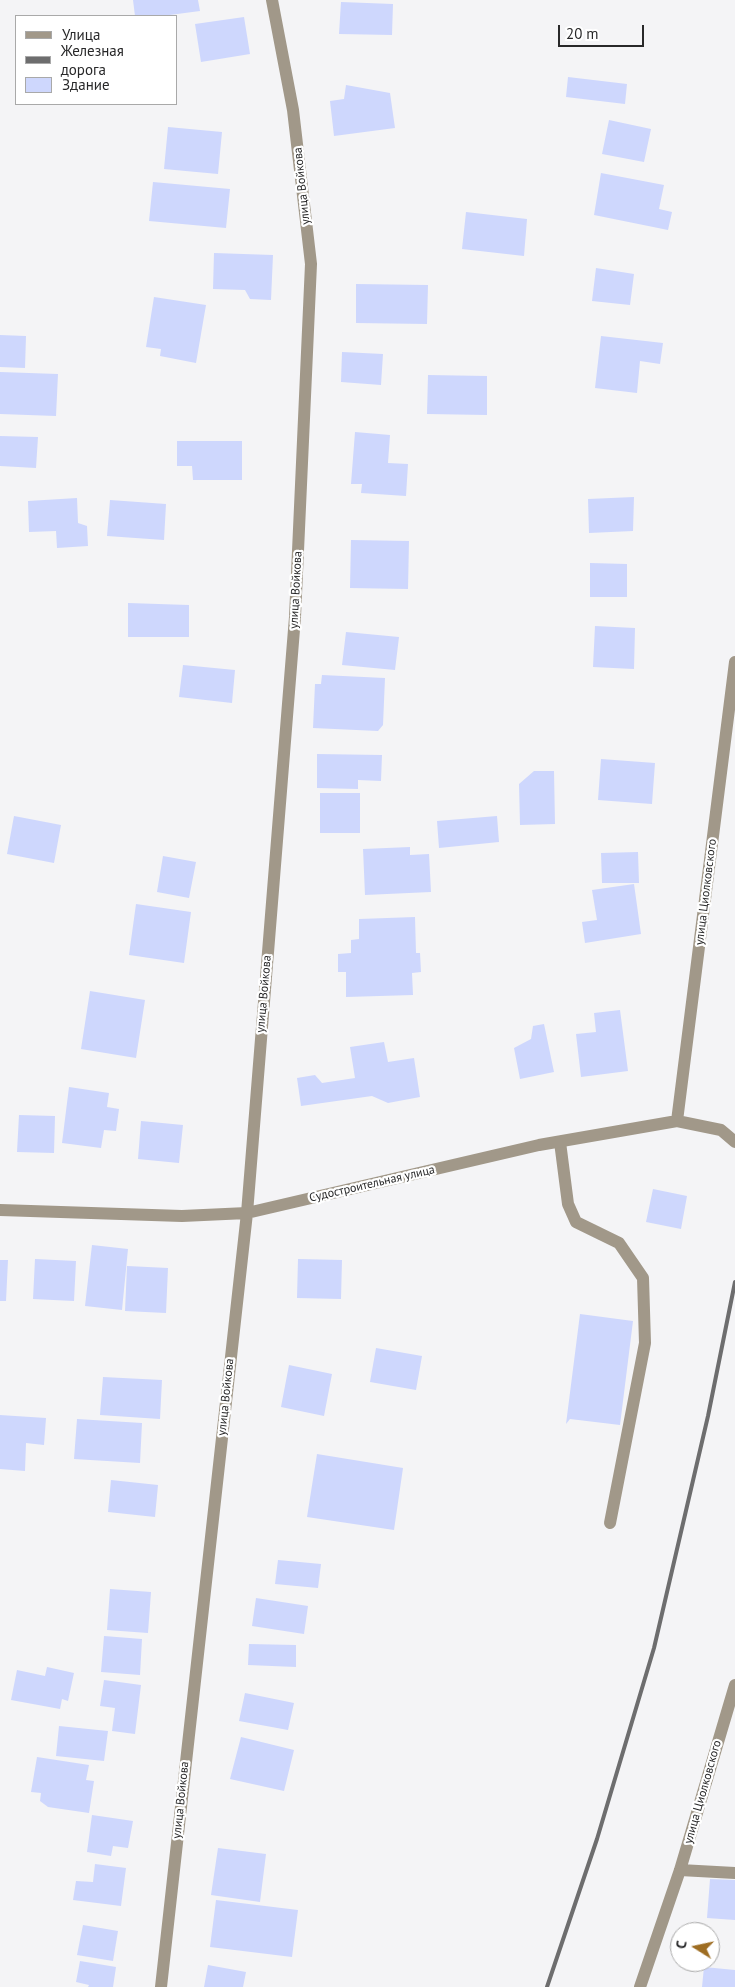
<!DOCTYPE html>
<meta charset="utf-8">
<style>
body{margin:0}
#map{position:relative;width:735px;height:1987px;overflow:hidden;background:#f4f4f6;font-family:"PT Sans",sans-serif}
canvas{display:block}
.legend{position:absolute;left:15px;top:15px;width:162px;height:90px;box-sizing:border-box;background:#fff;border:1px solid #a9a9a9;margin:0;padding:6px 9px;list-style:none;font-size:15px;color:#282829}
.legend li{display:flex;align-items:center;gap:10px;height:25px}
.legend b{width:25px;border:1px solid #a9a9a9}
.north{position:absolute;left:670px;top:1922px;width:50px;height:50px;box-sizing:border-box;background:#fff;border:1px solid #a9a9a9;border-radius:50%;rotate:280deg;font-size:14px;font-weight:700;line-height:20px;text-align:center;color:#282829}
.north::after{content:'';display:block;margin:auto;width:18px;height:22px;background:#9e6d22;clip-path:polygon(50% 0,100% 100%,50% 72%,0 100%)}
.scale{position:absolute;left:558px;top:25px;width:86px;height:22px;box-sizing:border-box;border:2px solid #282829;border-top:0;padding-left:6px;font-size:15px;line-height:18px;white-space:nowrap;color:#282829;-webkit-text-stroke:4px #fff;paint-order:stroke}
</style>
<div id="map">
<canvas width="735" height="1987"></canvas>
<ul class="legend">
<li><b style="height:6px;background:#a19889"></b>Улица</li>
<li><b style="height:6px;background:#6d6d6e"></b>Железная дорога</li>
<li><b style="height:14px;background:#ced7fd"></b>Здание</li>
</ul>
<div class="north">С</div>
<div class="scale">20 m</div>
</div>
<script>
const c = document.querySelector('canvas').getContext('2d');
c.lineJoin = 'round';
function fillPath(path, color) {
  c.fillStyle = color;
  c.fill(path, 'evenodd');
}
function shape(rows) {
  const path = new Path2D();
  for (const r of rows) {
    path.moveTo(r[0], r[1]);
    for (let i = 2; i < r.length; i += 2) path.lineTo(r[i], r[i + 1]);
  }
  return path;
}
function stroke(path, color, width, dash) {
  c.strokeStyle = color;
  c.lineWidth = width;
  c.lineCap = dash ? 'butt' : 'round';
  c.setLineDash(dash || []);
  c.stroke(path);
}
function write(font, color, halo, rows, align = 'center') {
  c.font = font + ' "PT Sans",sans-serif';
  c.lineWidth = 4.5;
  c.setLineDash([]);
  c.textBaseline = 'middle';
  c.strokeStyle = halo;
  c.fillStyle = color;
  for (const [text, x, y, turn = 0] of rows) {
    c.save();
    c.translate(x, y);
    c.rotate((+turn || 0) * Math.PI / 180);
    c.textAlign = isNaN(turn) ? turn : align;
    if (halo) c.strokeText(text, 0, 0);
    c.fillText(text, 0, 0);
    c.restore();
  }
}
fillPath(shape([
 [133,0,198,0,200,11,162,16,135,16],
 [341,2,393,4,392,35,339,34],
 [244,17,250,54,201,62,195,24],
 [568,77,627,84,625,104,566,97],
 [346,85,390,93,395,128,334,136,330,101,344,99],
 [609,120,651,129,644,162,602,154],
 [168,127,222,132,218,174,164,169],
 [601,173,664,185,659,209,672,212,668,230,594,215],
 [153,182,230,189,226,228,149,221],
 [466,212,527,219,524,256,462,249],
 [214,253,273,255,271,300,250,299,245,290,213,289],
 [596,268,634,274,630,305,592,301],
 [356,284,428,285,427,324,356,323],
 [154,297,206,305,196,363,160,356,161,349,146,347],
 [0,335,26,336,25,368,0,367],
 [601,336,663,343,660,364,640,361,637,393,595,388],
 [342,352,383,354,381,385,341,382],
 [0,372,58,374,56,416,0,414],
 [428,375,487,376,487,415,427,414],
 [355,432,390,435,388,463,408,464,406,496,361,493,362,484,351,484],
 [0,436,38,437,36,468,0,466],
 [177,441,242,441,242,480,193,480,192,466,177,466],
 [634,497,633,531,589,533,588,499],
 [77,498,78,523,87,526,88,546,57,548,56,531,29,532,28,501],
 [110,500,166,504,164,540,107,536],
 [351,540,409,541,408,589,350,588],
 [590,563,627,564,627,597,590,597],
 [128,603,189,605,189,637,128,637],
 [595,626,635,628,634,669,593,667],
 [346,632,399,637,395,670,342,665],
 [183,665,235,670,232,703,179,697],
 [322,675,385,678,383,725,378,731,313,728,315,684,321,684],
 [317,754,382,755,381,781,358,780,358,789,317,788],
 [601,759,655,763,652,804,598,800],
 [534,771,554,771,555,824,520,825,519,784],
 [320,793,360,793,360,833,320,833],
 [14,816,61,825,54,863,7,854],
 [497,816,499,842,439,848,437,821],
 [410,847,410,855,429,854,431,892,365,895,363,849],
 [638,852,639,883,602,883,601,853],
 [163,856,196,862,189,898,157,892],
 [634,884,641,934,585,943,582,922,597,920,592,890],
 [136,904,191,912,184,963,129,955],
 [415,917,416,953,420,953,421,972,412,973,413,995,346,997,346,972,338,972,338,954,351,953,351,940,359,939,359,919],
 [90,991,145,1000,136,1058,81,1049],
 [620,1010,628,1071,581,1077,576,1034,596,1032,594,1013],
 [544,1024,554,1072,520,1079,514,1048,531,1039,533,1026],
 [384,1042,388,1062,414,1058,420,1097,388,1103,372,1096,301,1106,297,1078,315,1075,322,1083,355,1078,350,1047],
 [69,1087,109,1093,107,1107,119,1109,116,1131,104,1130,101,1148,62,1143],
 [19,1115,55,1116,54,1153,17,1152],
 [141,1121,183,1125,179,1163,138,1159],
 [653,1189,687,1196,681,1229,646,1222],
 [92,1245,128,1249,122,1310,85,1306],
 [35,1259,76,1261,74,1301,33,1299],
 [298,1259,342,1260,341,1299,297,1298],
 [0,1260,8,1260,6,1301,0,1301],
 [127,1266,168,1268,166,1313,125,1311],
 [580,1314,633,1321,620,1425,570,1419,566,1424],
 [376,1348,422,1356,416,1390,370,1382],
 [289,1365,332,1374,324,1416,281,1407],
 [103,1377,162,1380,160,1419,100,1415],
 [0,1415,46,1418,44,1445,26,1443,25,1471,0,1469],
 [77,1419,142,1423,140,1463,74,1459],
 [317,1454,403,1468,394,1530,307,1517],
 [111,1480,158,1485,155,1517,108,1512],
 [278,1560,321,1564,318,1588,275,1584],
 [110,1589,151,1592,148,1633,107,1630],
 [256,1598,308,1606,304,1634,252,1626],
 [104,1636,142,1639,140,1675,101,1672],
 [249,1644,296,1645,296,1667,248,1665],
 [47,1667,74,1673,68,1701,62,1699,60,1709,11,1700,17,1670,45,1676],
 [104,1680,141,1685,135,1734,112,1731,115,1708,100,1706],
 [245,1693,294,1703,288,1730,239,1721],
 [59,1726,108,1731,104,1761,56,1756],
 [241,1737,294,1750,284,1791,230,1779],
 [37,1757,89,1765,86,1780,94,1781,89,1813,48,1807,40,1801,41,1793,31,1792],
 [92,1815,133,1821,128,1848,113,1846,111,1856,87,1852],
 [218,1848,266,1854,260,1902,211,1895],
 [95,1864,126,1868,121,1906,73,1900,76,1881,93,1882],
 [710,1879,735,1880,735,1920,707,1918],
 [216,1900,298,1910,292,1957,210,1947],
 [83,1925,118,1931,113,1961,77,1955],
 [80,1961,116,1967,113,1987,88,1987,89,1985,76,1982],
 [208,1965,246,1972,243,1987,204,1987],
 [704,1967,735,1970,735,1987,702,1987]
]), '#ced7fd');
stroke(shape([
 [560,1142,568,1204,576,1222,619,1243,643,1278,645,1343,610,1523]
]), '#a19889', 12);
stroke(shape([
 [677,1121,735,662],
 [0,1210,182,1216,247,1213,539,1145,677,1121,721,1130,735,1142],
 [680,1870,735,1873],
 [161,1987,247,1213,295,617,311,264,293,110,272,0],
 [640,1987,680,1870,735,1685]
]), '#a19889', 12);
stroke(shape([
 [547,1987,597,1839,654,1648,708,1416,735,1282]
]), '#6d6d6e', 4);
write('12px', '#282829', '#fff', [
 ["улица Войкова",302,186,-96],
 ["улица Войкова",296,590,-87],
 ["улица Циолковского",706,892,-83],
 ["улица Войкова",264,994,-85],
 ["Судостроительная улица",372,1184,-13],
 ["улица Войкова",226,1397,-84],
 ["улица Циолковского",703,1792,-74],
 ["улица Войкова",181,1800,-84]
]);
</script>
